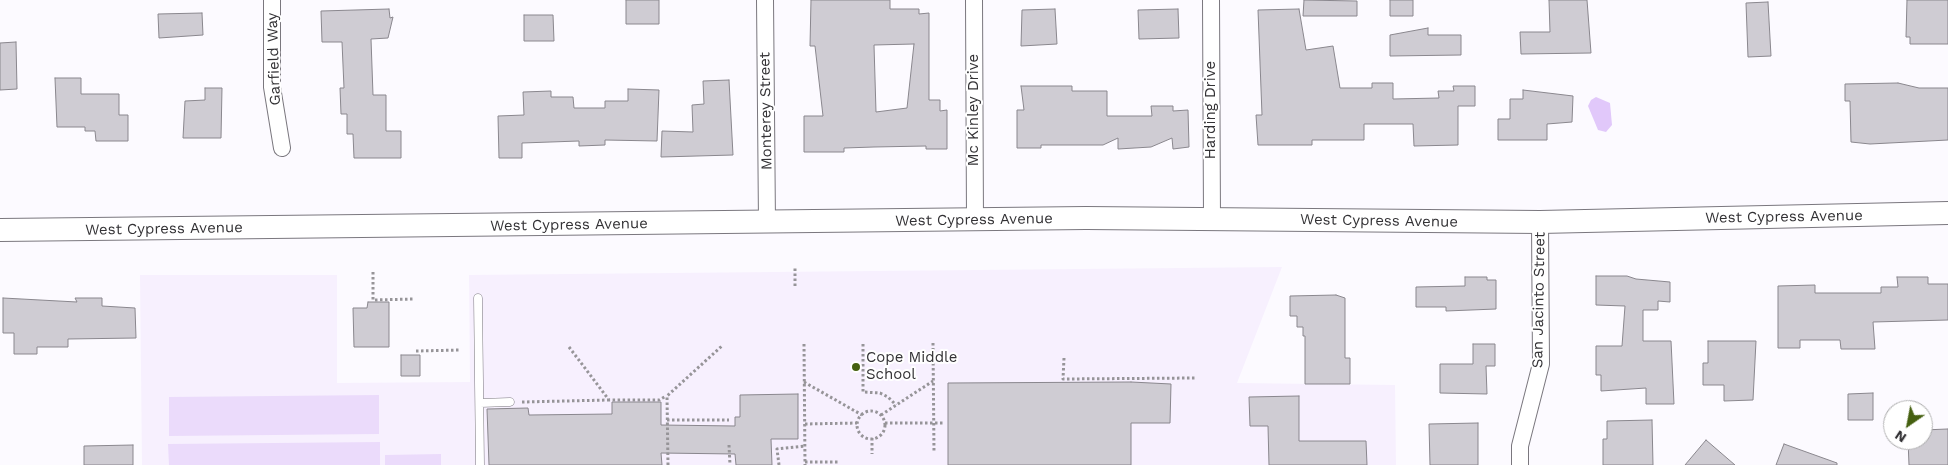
<!DOCTYPE html>
<style>
body{margin:0}
#map{position:relative;width:1948px;height:465px;overflow:hidden;background:#fcfaff;font-family:"Work Sans",sans-serif}
canvas{display:block}
.north{position:absolute;left:1883px;top:400px;width:50px;height:50px;box-sizing:border-box;background:#fff;border:1px solid #adadae;border-radius:50%;rotate:213deg;font-size:14px;font-weight:700;line-height:20px;text-align:center;color:#333235}
.north::after{content:'';display:block;margin:auto;width:18px;height:22px;background:#456010;clip-path:polygon(50% 0,100% 100%,50% 72%,0 100%)}
</style>
<div id="map">
<canvas width="1948" height="465"></canvas>
<div class="north">N</div>
</div>
<script>
const c = document.querySelector('canvas').getContext('2d');
c.lineJoin = 'round';
function fillPath(path, color) {
  c.fillStyle = color;
  c.fill(path, 'evenodd');
}
function shape(rows) {
  const path = new Path2D();
  for (const r of rows) {
    if (r.length === 3) {
      path.moveTo(r[0] + r[2], r[1]);
      path.arc(r[0], r[1], r[2], 0, 2 * Math.PI);
      continue;
    }
    path.moveTo(r[0], r[1]);
    for (let i = 2; i < r.length; i += 2) path.lineTo(r[i], r[i + 1]);
  }
  return path;
}
function stroke(path, color, width, dash) {
  c.strokeStyle = color;
  c.lineWidth = width;
  c.lineCap = dash ? 'butt' : 'round';
  c.setLineDash(dash || []);
  c.stroke(path);
}
function write(font, color, halo, rows, align = 'center') {
  c.font = font + ' "Work Sans",sans-serif';
  c.lineWidth = 4;
  c.setLineDash([]);
  c.textBaseline = 'middle';
  c.strokeStyle = halo;
  c.fillStyle = color;
  for (const [text, x, y, turn = 0] of rows) {
    c.save();
    c.translate(x, y);
    c.rotate((+turn || 0) * Math.PI / 180);
    c.textAlign = isNaN(turn) ? turn : align;
    if (halo) c.strokeText(text, 0, 0);
    c.fillText(text, 0, 0);
    c.restore();
  }
}
fillPath(shape([
 [1282,267,1237,383,1395,385,1396,465,142,465,140,275,337,275,337,383,470,382,469,275]
]), '#f7f0fe');
fillPath(shape([
 [379,395,379,434,169,436,169,397],
 [380,442,380,465,169,465,168,444],
 [441,454,441,465,385,465,385,455]
]), '#ebdbfb');
fillPath(shape([
 [1596,97,1610,103,1612,125,1606,132,1598,130,1588,106,1591,100]
]), '#e1c8fa');
const building = shape([
 [626,0,659,0,659,24,626,24,626,0],
 [811,0,890,0,890,9,919,9,919,14,929,13,929,100,940,100,940,111,947,110,947,149,926,149,926,146,874,147,844,148,844,152,804,152,804,116,823,116,815,46,810,46,811,0],
 [914,44,907,108,876,112,874,45,914,44],
 [1304,0,1357,1,1357,16,1303,16,1304,0],
 [1390,0,1413,0,1413,16,1390,16,1390,0],
 [1549,0,1587,0,1591,53,1521,54,1520,32,1550,32,1549,0],
 [1907,0,1948,0,1948,44,1910,44,1910,37,1906,37,1907,0],
 [1768,2,1771,56,1748,57,1746,3,1768,2],
 [389,9,390,18,393,17,388,38,371,39,373,95,386,95,386,131,401,131,401,158,354,158,353,134,347,134,347,114,341,114,340,88,344,88,342,42,322,42,321,11,389,9],
 [1055,9,1057,44,1021,46,1022,10,1055,9],
 [1178,9,1179,38,1139,39,1138,10,1178,9],
 [1299,9,1306,50,1333,46,1340,88,1372,88,1372,83,1393,83,1393,99,1439,98,1438,91,1454,91,1453,86,1475,86,1475,106,1458,106,1458,145,1414,146,1413,124,1364,124,1364,140,1312,140,1312,145,1258,145,1256,115,1262,115,1258,10,1299,9],
 [202,13,203,35,159,38,158,14,202,13],
 [524,15,553,15,554,41,524,41,524,15],
 [1428,28,1428,35,1461,35,1461,55,1390,56,1390,35,1428,28],
 [16,42,17,89,0,90,0,43,16,42],
 [55,78,81,78,81,94,119,94,119,115,128,115,128,141,96,141,95,131,85,131,85,127,57,127,55,78],
 [729,80,733,155,661,157,662,131,693,132,692,105,704,104,703,81,729,80],
 [1898,83,1919,88,1948,88,1948,140,1870,144,1851,142,1850,101,1845,101,1845,84,1898,83],
 [1021,86,1072,86,1072,91,1107,91,1107,116,1152,116,1151,106,1173,106,1173,111,1188,110,1189,147,1173,149,1172,138,1151,147,1118,149,1118,138,1103,145,1041,145,1041,148,1017,148,1017,110,1024,110,1021,86],
 [205,88,222,88,221,138,183,138,185,101,205,100,205,88],
 [628,89,659,90,657,141,605,140,605,145,579,146,579,141,522,143,522,158,499,158,498,116,524,115,523,92,551,91,551,97,573,97,574,108,605,108,605,101,628,101,628,89],
 [1523,90,1573,96,1572,122,1547,124,1547,140,1498,140,1498,119,1510,119,1510,99,1523,99,1523,90],
 [1596,276,1627,276,1636,279,1670,282,1670,302,1658,301,1658,310,1643,310,1643,341,1671,341,1674,404,1646,404,1646,388,1601,391,1601,375,1596,375,1596,346,1622,346,1625,306,1596,305,1596,276],
 [1465,277,1487,277,1487,280,1496,280,1496,309,1446,311,1446,307,1416,307,1416,287,1465,286,1465,277],
 [1897,277,1928,277,1928,284,1948,284,1948,320,1873,322,1875,349,1841,349,1840,340,1800,340,1800,348,1778,348,1778,286,1815,285,1815,293,1881,293,1881,287,1898,287,1897,277],
 [1336,295,1345,298,1345,358,1350,358,1350,384,1305,384,1305,336,1303,336,1303,327,1297,327,1297,316,1290,316,1290,296,1336,295],
 [3,298,77,302,75,298,102,298,102,306,135,308,136,338,68,339,68,347,37,347,37,354,14,354,14,333,3,333,3,298],
 [368,302,389,302,389,347,354,347,353,308,367,308,368,302],
 [1708,341,1756,341,1753,400,1724,401,1724,385,1703,385,1703,363,1708,363,1708,341],
 [1473,344,1495,344,1495,366,1486,366,1487,394,1440,393,1440,364,1473,364,1473,344],
 [401,355,420,355,420,376,401,376,401,355],
 [1131,382,1171,384,1170,423,1131,423,1131,465,948,465,948,383,1131,382],
 [1873,393,1873,420,1848,420,1848,394,1873,393],
 [798,394,798,439,771,439,772,465,736,465,735,454,661,453,662,465,489,465,487,409,528,408,529,415,612,414,612,402,661,402,661,425,735,426,735,417,740,417,740,395,798,394],
 [1299,396,1299,441,1366,441,1367,465,1269,465,1268,426,1250,426,1249,397,1299,396],
 [1652,420,1653,465,1603,465,1603,439,1607,439,1607,421,1652,420],
 [1478,423,1478,465,1430,465,1429,424,1478,423],
 [1948,429,1948,465,1909,465,1908,440,1923,440,1923,430,1948,429],
 [1706,440,1735,465,1685,465,1706,440],
 [1784,444,1837,463,1837,465,1776,465,1784,444],
 [133,445,133,465,84,465,84,446,133,445]
]);
fillPath(building, '#cfccd3');
stroke(building, '#8a878e', 1);
const lane = shape([
 [478,298,480,465],
 [480,403,510,402]
]);
const street = shape([
 [272,0,272,87,282,148],
 [765,0,767,223],
 [974,0,975,220],
 [1211,0,1212,219],
 [1520,465,1520,446,1541,364,1540,222]
]);
const secondary = shape([
 [0,230,1086,218,1540,222,1948,213]
]);
stroke(lane, '#7a777e', 9);
stroke(street, '#7a777e', 18);
stroke(secondary, '#7a777e', 24);
stroke(shape([
 [373,272,373,300,415,299],
 [795,286,795,268],
 [933,343,934,453],
 [804,344,805,465],
 [863,344,863,392,880,393,888,397,896,405],
 [569,347,609,400,659,400,666,396],
 [416,351,461,350],
 [1064,358,1063,379,1196,378],
 [804,382,862,415],
 [522,402,609,400],
 [871,425,14],
 [881,415,933,381],
 [667,420,729,420],
 [885,423,944,423],
 [805,424,857,423],
 [872,438,872,454],
 [729,445,730,465],
 [805,462,838,462],
 [668,465,667,396,723,345],
 [779,465,777,449,805,446]
]), '#969498', 3, [2.5, 2.5]);
stroke(lane, '#fff', 8);
stroke(street, '#fff', 16);
stroke(secondary, '#fff', 22);
for (const [x, y, r, color] of [
 [856,367,5,"#456010"]
]) {
  const dot = new Path2D();
  dot.arc(x, y, r, 0, 2 * Math.PI);
  c.fillStyle = color;
  c.fill(dot);
  stroke(dot, '#fff', 2);
}
write('15px', '#333235', '#fff', [
 ["Garfield Way",274,59,-92],
 ["Mc Kinley Drive",974,110,-90],
 ["Harding Drive",1211,110,-90],
 ["Monterey Street",766,111,-91],
 ["West Cypress Avenue",1784,217,-1],
 ["West Cypress Avenue",974,220,-1],
 ["West Cypress Avenue",1379,221,1],
 ["West Cypress Avenue",569,225,-1],
 ["West Cypress Avenue",164,229,-1],
 ["San Jacinto Street",1539,300,-89]
]);
write('15px', '#333235', '#fff', [
 ["Cope Middle",866,358],
 ["School",866,375]
], 'left');
</script>
